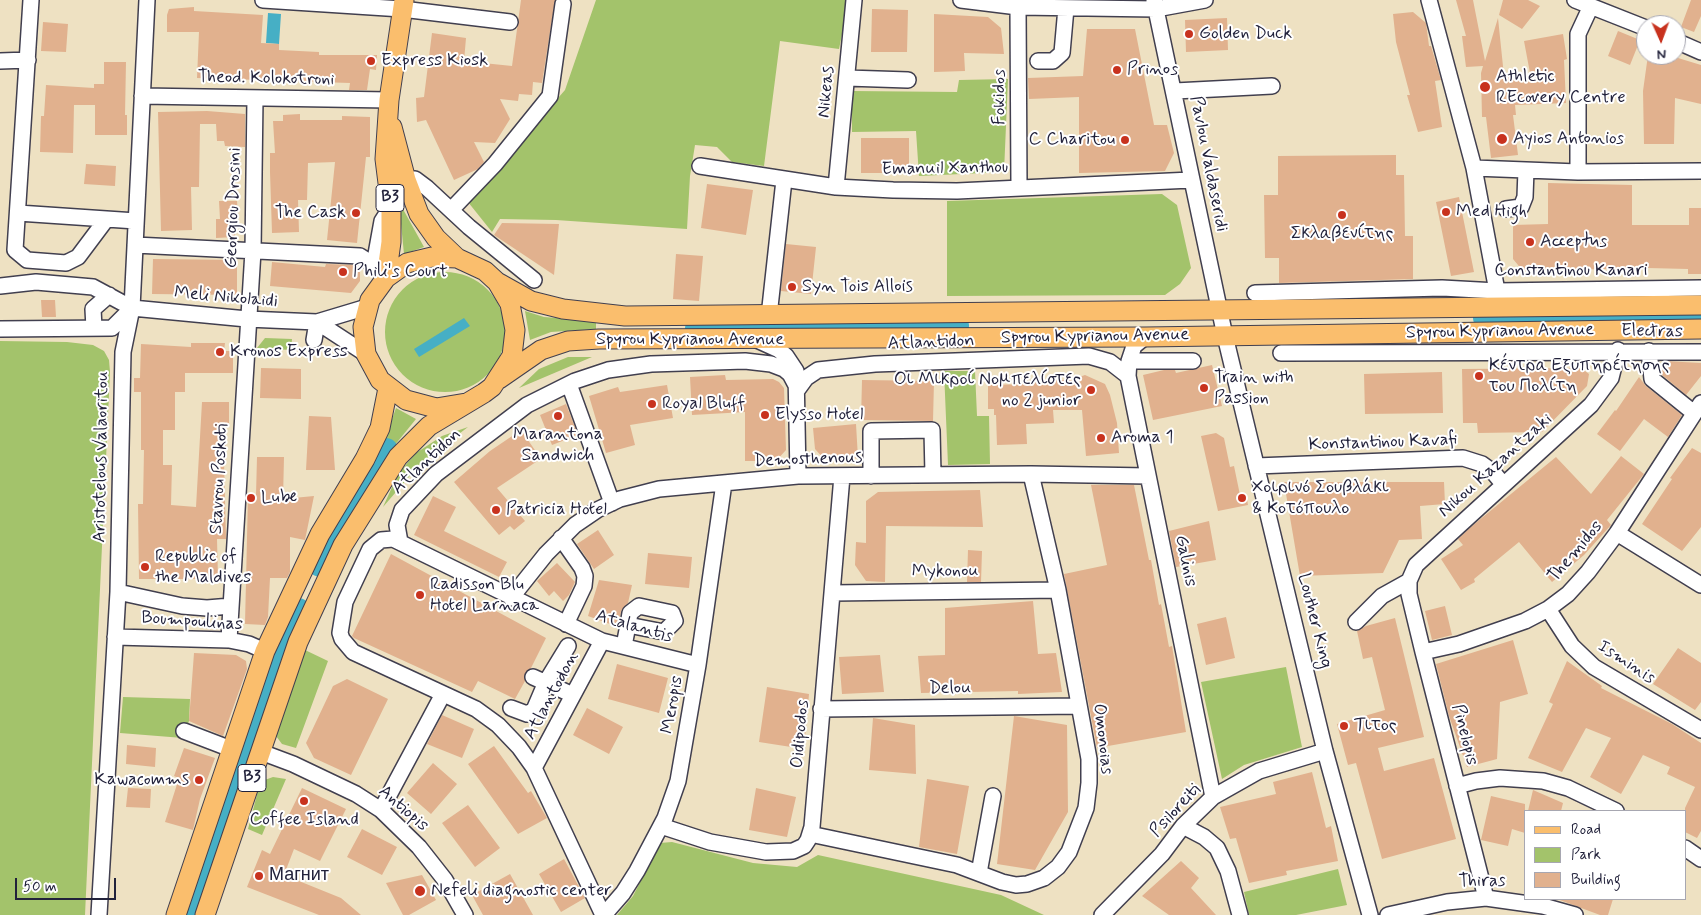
<!DOCTYPE html>
<meta charset="utf-8">
<style>
body{margin:0}
#map{position:relative;width:1701px;height:915px;overflow:hidden;background:#eee1c2;font-family:Mynerve,sans-serif}
canvas{display:block}
.legend{position:absolute;left:1524px;top:810px;width:162px;height:90px;box-sizing:border-box;background:#fff;border:1px solid #a7a7b1;margin:0;padding:6px 9px;list-style:none;font-size:15px;color:#22223b}
.legend li{display:flex;align-items:center;gap:10px;height:25px}
.legend b{width:25px;border:1px solid #a7a7b1}
.north{position:absolute;left:1636px;top:15px;width:50px;height:50px;box-sizing:border-box;background:#fff;border:1px solid #a7a7b1;border-radius:50%;rotate:178deg;font-size:14px;font-weight:700;line-height:20px;text-align:center;color:#22223b}
.north::after{content:'';display:block;margin:auto;width:18px;height:22px;background:#c8321e;clip-path:polygon(50% 0,100% 100%,50% 72%,0 100%)}
.scale{position:absolute;left:15px;top:878px;width:101px;height:22px;box-sizing:border-box;border:2px solid #22223b;border-top:0;padding-left:6px;font-size:15px;line-height:18px;white-space:nowrap;color:#22223b;-webkit-text-stroke:4px #fff;paint-order:stroke}
</style>
<div id="map">
<canvas width="1701" height="915"></canvas>
<ul class="legend">
<li><b style="height:6px;background:#fabe6d"></b>Road</li>
<li><b style="height:14px;background:#a3c36b"></b>Park</li>
<li><b style="height:14px;background:#e1b18e"></b>Building</li>
</ul>
<div class="north">N</div>
<div class="scale">50 m</div>
</div>
<script>
const c = document.querySelector('canvas').getContext('2d');
c.lineJoin = 'round';
function fillPath(path, color) {
  c.fillStyle = color;
  c.fill(path, 'evenodd');
}
function shape(rows) {
  const path = new Path2D();
  for (const r of rows) {
    if (r.length === 3) {
      path.moveTo(r[0] + r[2], r[1]);
      path.arc(r[0], r[1], r[2], 0, 2 * Math.PI);
      continue;
    }
    path.moveTo(r[0], r[1]);
    for (let i = 2; i < r.length; i += 2) path.lineTo(r[i], r[i + 1]);
  }
  return path;
}
function stroke(path, color, width, dash) {
  c.strokeStyle = color;
  c.lineWidth = width;
  c.lineCap = dash ? 'butt' : 'round';
  c.setLineDash(dash || []);
  c.stroke(path);
}
function write(font, color, halo, rows, align = 'center') {
  c.font = font + ' Mynerve,sans-serif';
  c.lineWidth = 4;
  c.setLineDash([]);
  c.textBaseline = 'middle';
  c.strokeStyle = halo;
  c.fillStyle = color;
  for (const [text, x, y, turn = 0] of rows) {
    c.save();
    c.translate(x, y);
    c.rotate((+turn || 0) * Math.PI / 180);
    c.textAlign = isNaN(turn) ? turn : align;
    if (halo) c.strokeText(text, 0, 0);
    c.fillText(text, 0, 0);
    c.restore();
  }
}
fillPath(shape([
 [596,0,849,0,839,49,780,41,764,166,732,162,717,147,695,145,690,176,687,229,556,220,500,219,492,232,468,202,565,90],
 [1008,79,1004,172,919,176,916,131,852,132,852,91,957,92,959,80],
 [393,160,404,211,424,247,404,254,401,224,396,199],
 [1162,194,1177,205,1191,268,1180,284,1165,295,947,296,947,201],
 [445,332,60],
 [525,311,544,317,596,321,596,329,551,332,530,340],
 [265,338,292,339,291,350,257,348],
 [0,341,67,342,93,345,104,351,109,360,110,372,85,915,0,915],
 [568,357,592,357,519,388,539,369],
 [944,371,975,371,977,416,989,416,990,464,948,465],
 [396,408,416,419,390,451,382,447],
 [468,427,421,463,383,507,398,474,416,453,442,436],
 [305,650,328,661,296,748,282,744,276,736],
 [1286,667,1302,747,1244,765,1222,779,1201,682],
 [123,697,190,699,189,721,183,738,120,733],
 [273,777,286,779,262,835,248,829,259,787,262,781],
 [672,842,753,863,797,867,818,855,1001,895,1044,915,617,915,633,896,660,843],
 [1338,869,1347,905,1296,915,1249,915,1244,892]
]), '#a3c36b');
fillPath(shape([
 [268,13,281,14,279,44,266,43],
 [464,318,470,326,419,357,414,349]
]), '#46afc5');
stroke(shape([
 [1485,318,1701,316],
 [697,329,957,326],
 [320,565,351,506,386,450],
 [191,915,273,673,298,610]
]), '#46afc5', 24);
fillPath(shape([
 [521,0,555,0,542,83,533,82,532,95,519,94,518,101,500,99,510,119,495,143,474,142,484,162,478,169,454,180,426,120,417,122,416,98,424,97,432,33,466,38,464,61,512,66],
 [1456,0,1473,0,1485,61,1498,18,1504,76,1528,75,1530,73,1524,41,1563,34,1567,59,1564,60,1566,103,1515,105,1516,115,1513,115,1518,155,1491,158,1486,117,1482,117,1481,73,1483,66,1466,67,1462,36,1466,36],
 [1503,0,1528,0,1540,6,1522,29,1499,15],
 [1691,0,1701,0,1701,16,1694,32,1681,27],
 [194,7,194,11,263,15,261,43,279,44,279,50,319,52,319,55,377,55,376,70,370,69,367,90,349,90,350,83,197,78,199,32,167,32,167,15,169,9],
 [872,9,908,10,907,52,871,52],
 [1413,12,1426,23,1429,46,1431,46,1441,80,1435,81,1442,127,1418,132,1407,95,1410,95,1396,42,1393,14],
 [934,14,988,17,1001,28,1004,54,964,53,965,71,934,72],
 [1227,18,1228,50,1186,52,1185,20],
 [43,22,68,24,66,52,41,51],
 [1087,29,1135,29,1154,125,1167,125,1174,153,1165,171,1079,173,1079,97,1029,99,1028,78,1083,76],
 [1618,31,1640,40,1630,65,1608,56],
 [1648,55,1678,58,1701,65,1701,104,1675,98,1674,144,1644,144,1643,91],
 [104,62,126,62,125,115,127,115,127,135,95,135,95,105,74,105,73,153,40,152,41,116,44,116,46,85,94,88,94,84,104,84],
 [207,111,245,114,245,147,225,146,224,141,217,141,216,124,200,124,199,187,191,187,192,230,161,231,158,112],
 [300,114,300,120,342,120,342,116,370,117,370,157,366,157,357,243,327,240,335,162,308,163,307,200,298,200,299,232,272,233,270,172,270,153,275,153,273,121,283,121,283,115],
 [861,138,909,138,909,173,861,173],
 [1396,155,1396,175,1404,175,1405,236,1413,236,1413,279,1279,283,1279,258,1265,258,1264,195,1278,195,1278,156],
 [86,164,116,166,115,186,84,184],
 [1548,183,1632,185,1632,225,1689,225,1689,208,1701,208,1701,274,1688,274,1688,269,1648,268,1523,271,1513,259,1513,225,1548,224],
 [707,184,753,190,746,235,701,228],
 [1459,197,1474,272,1451,276,1436,202],
 [219,201,237,201,238,219,235,219,235,237,216,238,216,219,220,219],
 [502,223,559,224,554,275,494,235],
 [786,244,816,247,811,294,781,291],
 [676,254,703,256,699,301,673,299],
 [153,259,237,260,237,295,152,294],
 [272,262,325,267,326,264,357,265,360,267,360,281,351,293,270,286],
 [41,300,55,300,56,317,42,317],
 [191,343,225,343,224,351,233,351,233,373,185,373,185,392,175,392,175,430,163,430,163,465,172,465,171,505,196,507,202,402,229,402,229,425,226,425,226,461,224,461,226,539,217,539,218,579,139,579,138,504,143,504,144,450,141,450,141,392,134,392,134,378,140,378,141,344,191,347],
 [1664,361,1701,363,1701,376,1686,395,1661,374,1660,366],
 [1212,365,1222,406,1153,420,1143,375,1164,370,1175,370,1176,373],
 [261,368,301,369,301,399,260,398],
 [1581,368,1589,374,1587,386,1542,432,1478,433,1477,423,1463,423,1462,369],
 [1442,372,1443,413,1365,414,1364,374],
 [725,375,726,380,773,379,779,382,784,388,786,450,776,461,745,461,745,412,692,415,690,377],
 [1085,375,1105,384,1110,395,1117,423,1119,453,1086,456,1082,410,1053,410,1054,423,1026,424,1027,444,997,445,996,415,994,415,994,409,988,409,988,385,1030,384,1030,380,1075,380,1076,378],
 [1639,377,1646,386,1682,415,1668,437,1644,419,1620,451,1597,434,1615,410,1616,411],
 [862,380,934,381,933,421,861,420],
 [667,385,673,418,630,425,635,445,606,453,589,396,618,387,620,392],
 [566,404,578,435,552,445,540,415],
 [309,416,331,417,335,470,306,470],
 [856,424,858,458,826,461,815,449,813,428],
 [521,430,539,456,539,460,497,488,525,521,514,530,510,526,499,535,454,482,490,451],
 [1216,433,1224,438,1230,467,1234,466,1240,495,1246,494,1248,505,1218,511,1201,436],
 [1692,448,1701,453,1701,527,1682,551,1642,524,1672,479,1670,478],
 [1621,456,1644,474,1607,520,1611,525,1584,555,1552,582,1519,542,1474,579,1475,582,1461,590,1441,559,1463,545,1458,539,1472,526,1556,457,1591,494],
 [257,457,284,457,283,499,314,496,305,540,290,537,290,572,287,578,270,578,268,617,265,625,245,624,248,495,256,495],
 [1284,482,1444,482,1445,504,1420,506,1422,539,1399,540,1383,573,1300,576],
 [1091,485,1134,485,1149,560,1151,560,1159,605,1161,604,1169,647,1172,646,1186,732,1097,748,1064,574,1107,565],
 [980,490,983,527,886,526,885,582,866,581,855,565,856,542,866,543,866,501,878,492],
 [433,496,456,507,444,531,507,562,499,577,414,535],
 [1209,521,1216,560,1176,567,1169,531],
 [598,530,614,555,594,569,577,544],
 [968,550,982,551,981,582,967,582],
 [648,553,692,557,689,588,645,584],
 [391,554,546,638,531,668,525,673,525,681,515,699,478,681,472,692,354,638,352,636],
 [557,563,575,582,569,595,563,601,554,591,549,596,537,581],
 [599,580,632,585,628,603,621,611,618,627,588,616],
 [1033,601,1038,654,1056,653,1062,692,1018,694,1018,691,921,693,918,656,945,655,945,608],
 [1445,606,1452,635,1432,640,1425,611],
 [1226,617,1235,658,1206,665,1197,624],
 [1395,618,1424,737,1378,748,1384,771,1434,758,1456,839,1382,859,1356,763,1348,765,1337,724,1385,710,1372,657,1363,659,1357,631,1366,626],
 [1513,640,1528,694,1500,702,1497,759,1467,767,1449,716,1436,664],
 [1678,648,1701,663,1701,702,1695,710,1653,684],
 [194,653,236,655,246,661,247,669,223,736,189,721],
 [880,655,884,692,842,694,839,657],
 [1567,661,1602,686,1601,688,1672,724,1701,743,1701,831,1697,838,1685,832,1685,808,1695,787,1667,774,1670,767,1643,755,1621,794,1590,777,1611,738,1586,728,1562,772,1528,758,1553,704,1549,702],
 [617,664,668,678,659,713,608,699],
 [347,679,388,699,351,775,314,758,306,743,333,686],
 [767,687,809,694,804,749,759,742],
 [587,708,623,727,609,754,573,735],
 [442,715,474,729,462,758,427,744],
 [1014,716,1067,725,1068,812,1035,870,997,864],
 [873,718,915,725,916,774,869,770],
 [127,745,156,748,155,767,126,764],
 [494,746,528,793,531,791,547,818,518,834,468,764],
 [184,748,215,758,200,799,193,830,165,822,179,778,174,776],
 [433,763,457,784,431,814,407,793],
 [1312,772,1326,828,1331,826,1338,861,1286,871,1287,875,1249,883,1236,838,1230,839,1220,807,1276,794,1273,782],
 [927,779,969,786,957,854,919,847],
 [128,788,151,789,150,808,126,807],
 [302,788,346,809,320,861,294,849,284,875,341,898,361,915,319,915,247,887,262,850,270,854],
 [756,788,796,797,787,837,749,830],
 [1533,790,1563,803,1561,811,1528,811],
 [1491,796,1525,804,1525,833,1512,829,1508,846,1481,840],
 [468,805,500,848,475,867,442,823],
 [362,829,397,847,382,875,347,857],
 [564,859,585,898,561,912,539,874],
 [1181,861,1199,878,1191,888,1216,915,1169,915,1142,896],
 [510,874,533,915,483,915,472,895],
 [422,875,436,900,409,915,403,915,386,883],
 [1557,899,1613,899,1608,915,1600,915]
]), '#e1b18e');
const minor = shape([
 [31,0,15,250,27,260,66,263,78,257,105,221],
 [263,0,402,9,510,22],
 [961,0,1018,7,1156,9,1205,0],
 [1154,0,1225,336,1325,751,1370,915],
 [1429,0,1474,168,1497,291],
 [1575,0,1646,28],
 [1018,7,1019,187],
 [1676,41,1701,52],
 [0,61,28,60],
 [1038,61,1053,61,1062,53,1066,8],
 [847,78,908,80],
 [1175,91,1272,86],
 [142,96,389,100],
 [700,166,836,187,893,190,957,191,1191,180],
 [1474,168,1578,172,1701,171],
 [1578,172,1578,34,1591,6],
 [406,180,415,179,427,188,469,227,534,280],
 [836,187,854,0],
 [1506,209,1521,207,1525,197,1526,170],
 [451,210,495,164,550,96,563,4],
 [18,213,136,221],
 [135,245,360,256,374,265],
 [380,271,374,265,382,221,391,207],
 [0,286,36,282,93,287,132,308,247,319,317,322,367,307],
 [1255,293,1442,288,1497,291,1701,288],
 [769,316,784,180],
 [317,322,366,354],
 [94,328,93,309,109,295],
 [0,329,112,328,132,308],
 [1145,337,1134,346,1129,361,1128,376,1213,797],
 [314,340,317,322],
 [757,340,779,350,786,356,796,371,798,476],
 [1649,351,1652,379,1694,413],
 [1281,353,1701,352],
 [1129,361,1193,361],
 [569,384,612,503],
 [798,389,806,378,818,370,875,364,1089,356,1110,362,1128,376],
 [1256,466,1463,458,1482,464,1493,472,1503,484],
 [871,476,871,431,932,430,933,475],
 [1617,533,1701,585],
 [561,538,582,568,585,576,584,586,566,624],
 [400,542,397,525,402,510,436,474,527,405,575,381,608,370,651,364,745,361,771,364,784,369,790,374,798,389],
 [118,592,182,606,207,608,231,606],
 [833,593,1058,590],
 [511,598,546,554,575,525,597,510,620,499,659,489,798,476,1031,474,1148,476],
 [1548,609,1572,646,1594,667,1701,730],
 [1356,622,1382,596,1409,581],
 [115,637,229,640,249,644,265,651],
 [229,640,253,251,255,98],
 [624,646,628,625,630,613,639,606,672,613,675,621,664,632,628,625],
 [1423,652,1459,644,1525,621,1548,609,1568,594,1588,572,1617,533,1701,403],
 [533,677,573,695],
 [511,708,527,714,534,710,546,682,568,646],
 [821,709,1079,706],
 [184,731,231,749],
 [261,752,293,764,356,794,381,810,419,847,445,880,465,915],
 [534,768,602,641],
 [1457,786,1476,781,1500,778,1543,781,1568,788,1616,811],
 [381,810,443,694],
 [661,826,710,842,766,852,793,851,804,846,808,840,812,827,842,476],
 [1183,826,1204,837,1217,848,1228,871,1240,915],
 [810,834,957,865,1002,882,1016,885,1027,884,1044,878,1058,867,1069,852,1086,808,1089,783,1089,759,1058,590,1031,474],
 [1685,848,1701,859],
 [979,873,993,796],
 [1486,898,1423,652,1409,594,1409,581,1416,565,1591,405,1611,378,1618,350],
 [99,915,118,592,123,352,132,308,147,0],
 [603,915,534,768,519,747,498,725,476,709,353,652,342,639,340,633,345,602,370,549,381,540,393,539,602,641,698,665],
 [604,915,623,893,637,871,665,818,678,781,698,665,724,483],
 [1102,915,1162,854,1183,826,1213,797,1259,771,1325,751],
 [1388,915,1447,902,1486,898,1543,906,1575,915]
]);
const major = shape([
 [392,127,406,180,419,214,436,238,457,258],
 [386,278,391,242,391,207,385,159,389,100,404,0],
 [497,282,531,301,563,309,625,316,1701,305],
 [499,379,541,350,568,341,599,339,1145,337,1701,329],
 [176,915,265,651,320,534,365,459,380,428,388,388],
 [205,915,298,642,343,545,398,457,429,426,484,393,492,387,512,356,515,330,510,304,497,282,485,271,457,258,432,257,407,263,386,278,370,300,363,327,366,354,380,380,406,400,436,408,466,403]
]);
stroke(minor, '#413f4f', 18);
stroke(major, '#413f4f', 21);
stroke(minor, '#fff', 15);
stroke(major, '#fabe6d', 19);
for (const [x, y, r, color] of [
 [1189,34,5,"#c8321e"],
 [371,61,5,"#c8321e"],
 [1117,70,5,"#c8321e"],
 [1485,87,6,"#c8321e"],
 [1502,139,6,"#c8321e"],
 [1125,140,5,"#c8321e"],
 [1446,212,5,"#c8321e"],
 [356,213,5,"#c8321e"],
 [1342,215,5,"#c8321e"],
 [1530,242,5,"#c8321e"],
 [343,272,5,"#c8321e"],
 [792,287,5,"#c8321e"],
 [220,352,5,"#c8321e"],
 [1479,376,5,"#c8321e"],
 [1204,388,5,"#c8321e"],
 [1091,390,5,"#c8321e"],
 [652,404,5,"#c8321e"],
 [765,415,5,"#c8321e"],
 [558,416,5,"#c8321e"],
 [1101,438,5,"#c8321e"],
 [251,498,5,"#c8321e"],
 [1242,498,5,"#c8321e"],
 [496,510,5,"#c8321e"],
 [145,567,5,"#c8321e"],
 [420,595,5,"#c8321e"],
 [1344,726,5,"#c8321e"],
 [199,780,5,"#c8321e"],
 [304,801,5,"#c8321e"],
 [259,876,5,"#c8321e"],
 [420,891,6,"#c8321e"]
]) {
  const dot = new Path2D();
  dot.arc(x, y, r, 0, 2 * Math.PI);
  c.fillStyle = color;
  c.fill(dot);
  stroke(dot, '#fff', 2);
}
for (const [x, y, w] of [
 [390,198,28],
 [252,778,28]
]) {
  const box = new Path2D();
  box.roundRect(x - w / 2, y - 13.5, w, 27, 4);
  c.fillStyle = '#fff';
  c.fill(box);
  stroke(box, '#22223b', 1);
}
write('bold 16px', '#22223b', null, [
 ["B3",390,198],
 ["B3",252,778]
]);
write('18px', '#22223b', '#fff', [
 ["Golden Duck",1199,34],
 ["Express Kiosk",381,61],
 ["Prinos",1127,70],
 ["Athletic",1496,77],
 ["REcovery Centre",1496,98],
 ["Ayios Antonios",1513,139],
 ["C Charitou",1115,140,"right"],
 ["Med High",1456,212],
 ["The Cask",346,213,"right"],
 ["Σκλαβενίτης",1342,234,"center"],
 ["Acceptus",1540,242],
 ["Phili's Court",353,272],
 ["Syn Tois Allois",802,287],
 ["Kronos Express",230,352],
 ["Κέντρα Εξυπηρέτησης",1489,366],
 ["του Πολίτη",1489,387],
 ["Train with",1214,378],
 ["Passion",1214,399],
 ["Οι Μικροί Νομπελίστες",1081,380,"right"],
 ["no 2 junior",1081,401,"right"],
 ["Royal Bluff",662,404],
 ["Elysso Hotel",775,415],
 ["Marantona",558,435,"center"],
 ["Sandwich",558,456,"center"],
 ["Aroma 1",1111,438],
 ["Χοιρινό Σουβλάκι",1252,488],
 ["& Κοτόπουλο",1252,509],
 ["Lube",261,498],
 ["Patricia Hotel",506,510],
 ["Republic of",155,557],
 ["the Maldives",155,578],
 ["Radisson Blu",430,585],
 ["Hotel Larnaca",430,606],
 ["Τιτος",1354,726],
 ["Kawacomms",189,780,"right"],
 ["Coffee Island",304,820,"center"],
 ["Магнит",269,876],
 ["Nefeli diagnostic center",431,891]
], 'left');
write('18px', '#22223b', '#fff', [
 ["Theod. Kolokotroni",266,79,1],
 ["Nikeas",827,92,-85],
 ["Fokidos",1000,97,-90],
 ["Pavlou Valdaseridi",1208,164,79],
 ["Emanuil Xanthou",945,169,-1],
 ["Georgiou Drosini",234,208,-88],
 ["Constantinou Kanari",1571,271],
 ["Meli Nikolaidi",226,298,5],
 ["Spyrou Kyprianou Avenue",1500,332,-1],
 ["Electras",1652,332,1],
 ["Spyrou Kyprianou Avenue",1095,337,-1],
 ["Spyrou Kyprianou Avenue",690,340],
 ["Atlantidon",931,343,-2],
 ["Konstantinou Kavafi",1383,443,-2],
 ["Aristotelous Valaoritou",102,457,-89],
 ["Demosthenous",808,460,-2],
 ["Atlantidon",427,462,-43],
 ["Nikou Kazantzaki",1496,466,-42],
 ["Stavrou Poskoti",220,479,-87],
 ["Themidos",1576,552,-50],
 ["Galinis",1185,561,78],
 ["Mykonou",945,572,-1],
 ["Louther King",1314,621,76],
 ["Boumpoulinas",192,622,4],
 ["Atalantis",634,627,16],
 ["Isminis",1626,663,33],
 ["Delou",950,689,-1],
 ["Atlantodon",552,696,-62],
 ["Meropis",673,705,-80],
 ["Oidipodos",801,734,-85],
 ["Pinelopis",1464,735,76],
 ["Omonoias",1102,739,83],
 ["Antiopis",403,809,41],
 ["Psiloreiti",1176,811,-47],
 ["Thiras",1482,882,-1]
]);
</script>
